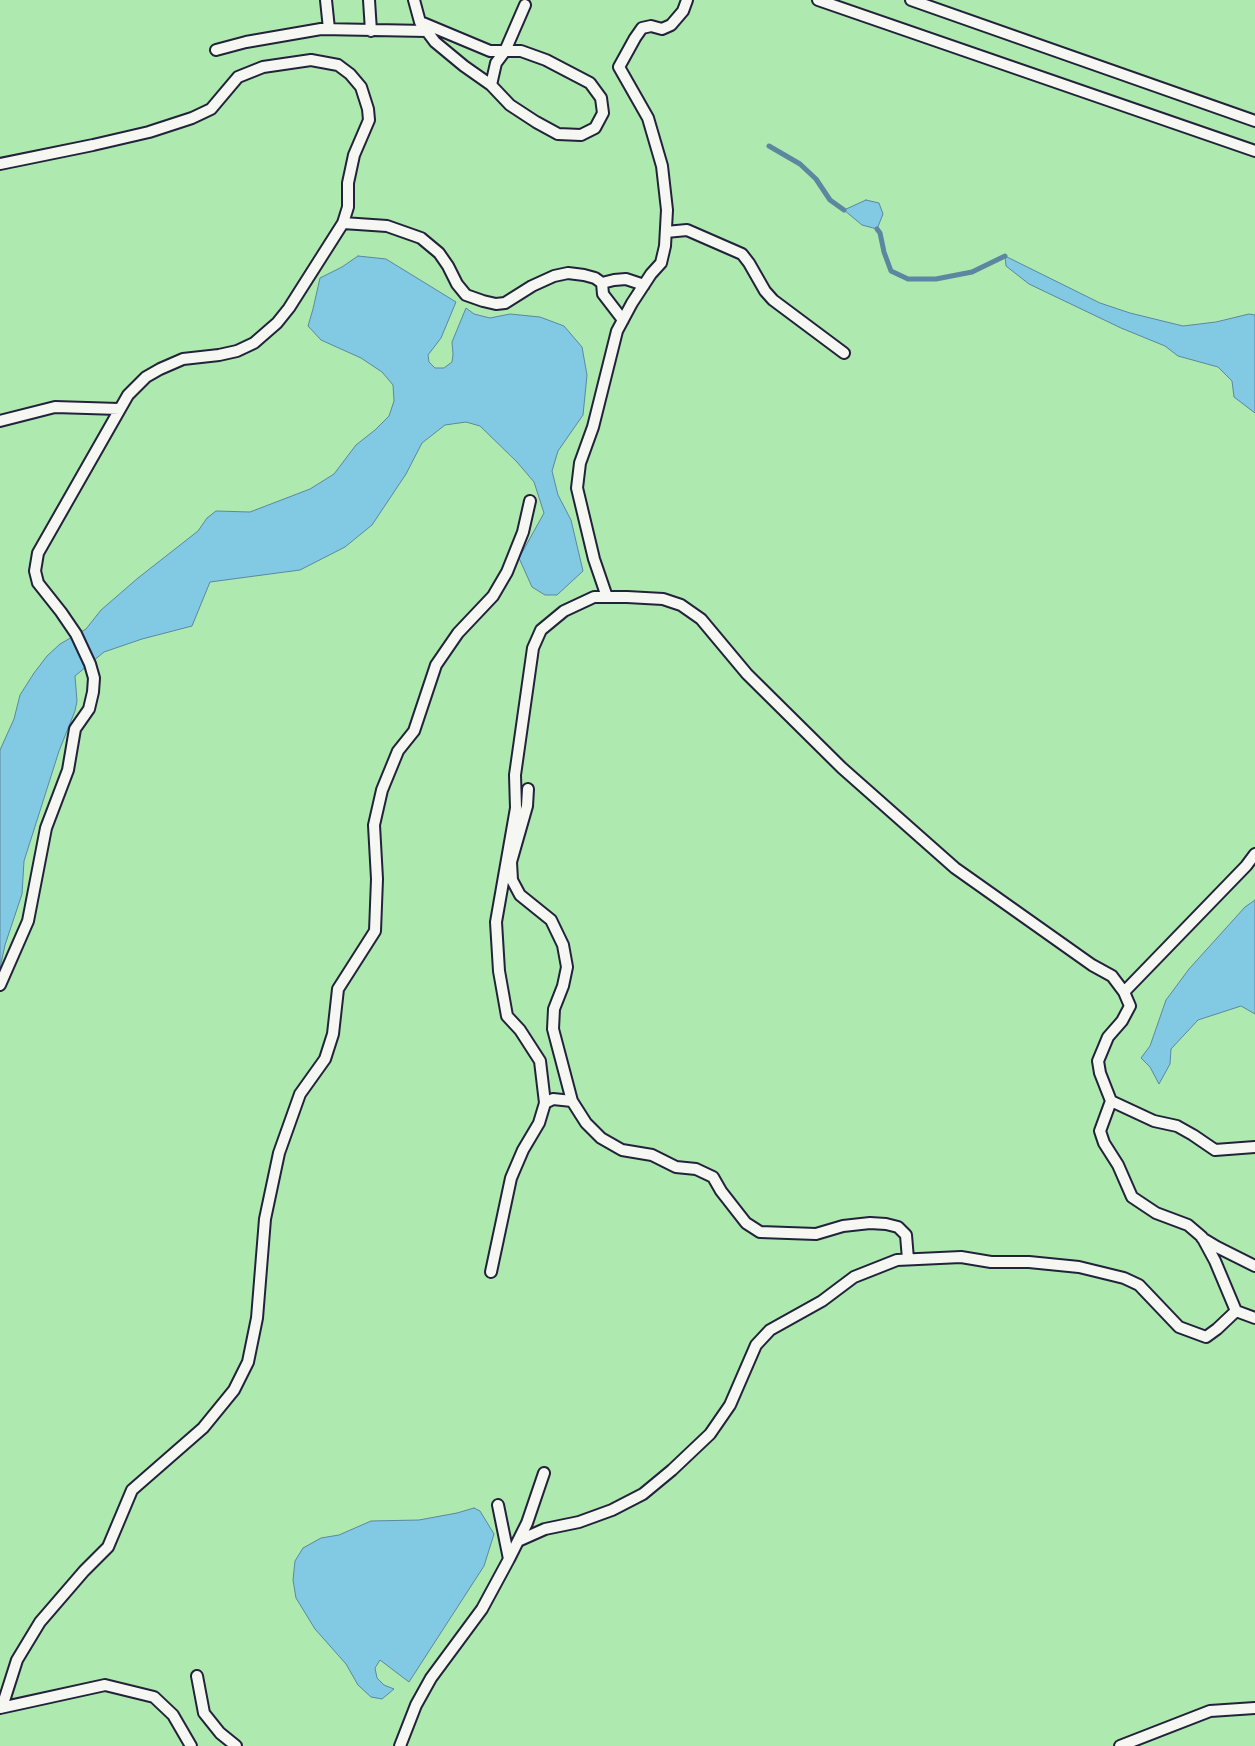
<!DOCTYPE html>
<style>
body{margin:0}
canvas{display:block;background:#f7ebe7}
</style>
<canvas width="1255" height="1746"></canvas>
<script>
const c = document.querySelector('canvas').getContext('2d');
c.lineJoin = 'round';
function fillPath(path, color) {
  c.fillStyle = color;
  c.fill(path, 'evenodd');
}
function shape(rows) {
  const path = new Path2D();
  for (const r of rows) {
    path.moveTo(r[0], r[1]);
    for (let i = 2; i < r.length; i += 2) path.lineTo(r[i], r[i + 1]);
  }
  return path;
}
function stroke(path, color, width, dash) {
  c.strokeStyle = color;
  c.lineWidth = width;
  c.lineCap = dash ? 'butt' : 'round';
  c.setLineDash(dash || []);
  c.stroke(path);
}
fillPath(shape([
 [0,0,1255,0,1255,1746,0,1746]
]), '#aee9af');
const water = shape([
 [866,200,879,203,883,214,877,229,862,225,844,210,866,200],
 [358,256,386,259,456,302,441,338,428,355,429,362,435,368,444,368,452,362,453,354,452,342,466,308,474,314,490,318,510,314,540,317,564,326,582,347,587,375,583,415,558,451,552,471,558,495,571,520,583,571,557,595,545,595,532,587,519,558,544,513,534,482,517,462,480,426,466,422,445,425,422,443,406,474,372,525,345,547,300,570,210,582,192,626,142,639,104,652,75,676,77,701,75,711,59,751,24,861,22,894,5,945,0,968,0,750,14,719,20,695,34,673,47,656,60,644,86,629,101,610,138,578,198,531,207,518,216,511,250,512,310,489,334,474,356,445,375,430,389,416,394,401,393,385,382,372,361,358,321,340,308,326,313,309,320,278,342,267,358,256],
 [1005,256,1100,303,1130,313,1183,326,1216,322,1249,314,1255,315,1255,413,1234,397,1232,381,1218,367,1178,356,1165,346,1121,328,1029,284,1006,266,1005,256],
 [1255,900,1255,1014,1241,1006,1198,1020,1171,1049,1170,1064,1159,1084,1150,1067,1141,1058,1150,1046,1166,1000,1189,969,1245,907,1255,900],
 [474,1508,480,1511,494,1534,484,1566,409,1682,380,1660,375,1668,377,1678,384,1685,394,1689,382,1699,371,1697,358,1685,346,1664,315,1629,296,1598,293,1580,295,1561,303,1548,321,1538,339,1535,371,1521,419,1520,457,1513,474,1508]
]);
fillPath(water, '#82cae3');
stroke(water, '#5c87a0', 1);
stroke(shape([
 [769,146,800,164,816,179,830,200,844,210],
 [877,229,880,233,884,252,891,271,908,279,936,279,972,272,1005,256]
]), '#5c87a0', 5);
const service = shape([
 [326,0,329,29],
 [369,0,371,31],
 [414,0,420,22,435,42,464,66,491,85,510,105,536,122,558,134,581,135,595,128,603,113,601,98,590,83,546,60,521,51,505,51,496,63,491,85],
 [818,0,1255,151],
 [911,0,1255,121],
 [423,23,490,51,505,51,525,5],
 [216,50,246,42,321,29,427,31],
 [0,164,93,145,149,132,192,118,211,109,238,77,263,67,311,60,338,65,350,74,361,87,368,109,369,120,354,155,348,183,348,207,343,223,289,308,277,323,254,343,237,351,219,355,183,359,160,369,146,377,128,395,38,553,35,571,38,583,61,612,76,634,90,664,94,678,93,692,89,709,75,729,68,770,46,828,28,921,0,985],
 [343,223,387,226,421,238,439,253,448,266,457,284,466,295,483,301,496,304,505,303,532,286,554,276,568,273,584,275,595,278,602,283,603,294,623,320],
 [666,232,687,230,742,254,749,263,765,291,773,300,844,353],
 [602,283,614,280,626,279,644,285],
 [0,421,55,407,119,409],
 [607,597,594,559,577,488,580,463,593,427,617,331,632,303,651,274,661,263,665,246,667,210,662,166,648,118,619,67,635,38,642,28,651,26,662,29,671,25,683,11,687,0],
 [528,789,527,806,511,862,512,880,520,895,551,920,563,945,567,967,563,986,554,1009,553,1029,572,1101,586,1123,601,1138,622,1150,652,1155,676,1167,696,1169,713,1177,721,1191,746,1223,760,1232,816,1234,843,1226,870,1223,886,1224,898,1227,906,1235,908,1259],
 [1124,992,1246,866,1255,854],
 [1111,1101,1154,1121,1177,1126,1193,1135,1215,1150,1255,1147],
 [545,1103,553,1099,572,1101],
 [1202,1238,1217,1247,1255,1266],
 [491,1272,511,1178,523,1150,539,1123,545,1103,540,1061,520,1030,507,1016,499,971,496,922,516,808,515,775,533,648,541,630,564,611,594,597,627,597,663,599,681,605,701,619,747,674,842,768,955,868,1092,965,1112,976,1124,992,1130,1006,1122,1021,1108,1037,1098,1061,1100,1073,1111,1101,1100,1131,1104,1143,1118,1165,1132,1197,1156,1213,1188,1225,1202,1237,1215,1261,1236,1311,1217,1329,1206,1337,1179,1327,1139,1285,1124,1278,1079,1267,1029,1262,991,1262,961,1257,897,1260,854,1277,822,1301,770,1330,756,1345,730,1405,710,1434,672,1470,643,1494,612,1510,579,1522,545,1529,518,1541],
 [1236,1311,1255,1318],
 [498,1505,509,1559],
 [197,1676,204,1713,220,1733,236,1746],
 [2,1707,17,1660,40,1622,84,1571,108,1547,132,1490,203,1428,234,1390,248,1362,257,1318,265,1219,279,1153,300,1094,325,1059,333,1034,338,989,375,931,377,879,374,825,382,790,398,751,414,731,436,665,458,633,493,596,507,572,523,532,530,501],
 [0,1708,105,1685,154,1697,173,1715,191,1746],
 [400,1746,416,1705,431,1678,482,1609,509,1559,527,1523,544,1473],
 [1120,1746,1210,1711,1255,1708]
]);
stroke(service, '#22223b', 14);
stroke(service, '#f6f6f2', 10);
</script>
